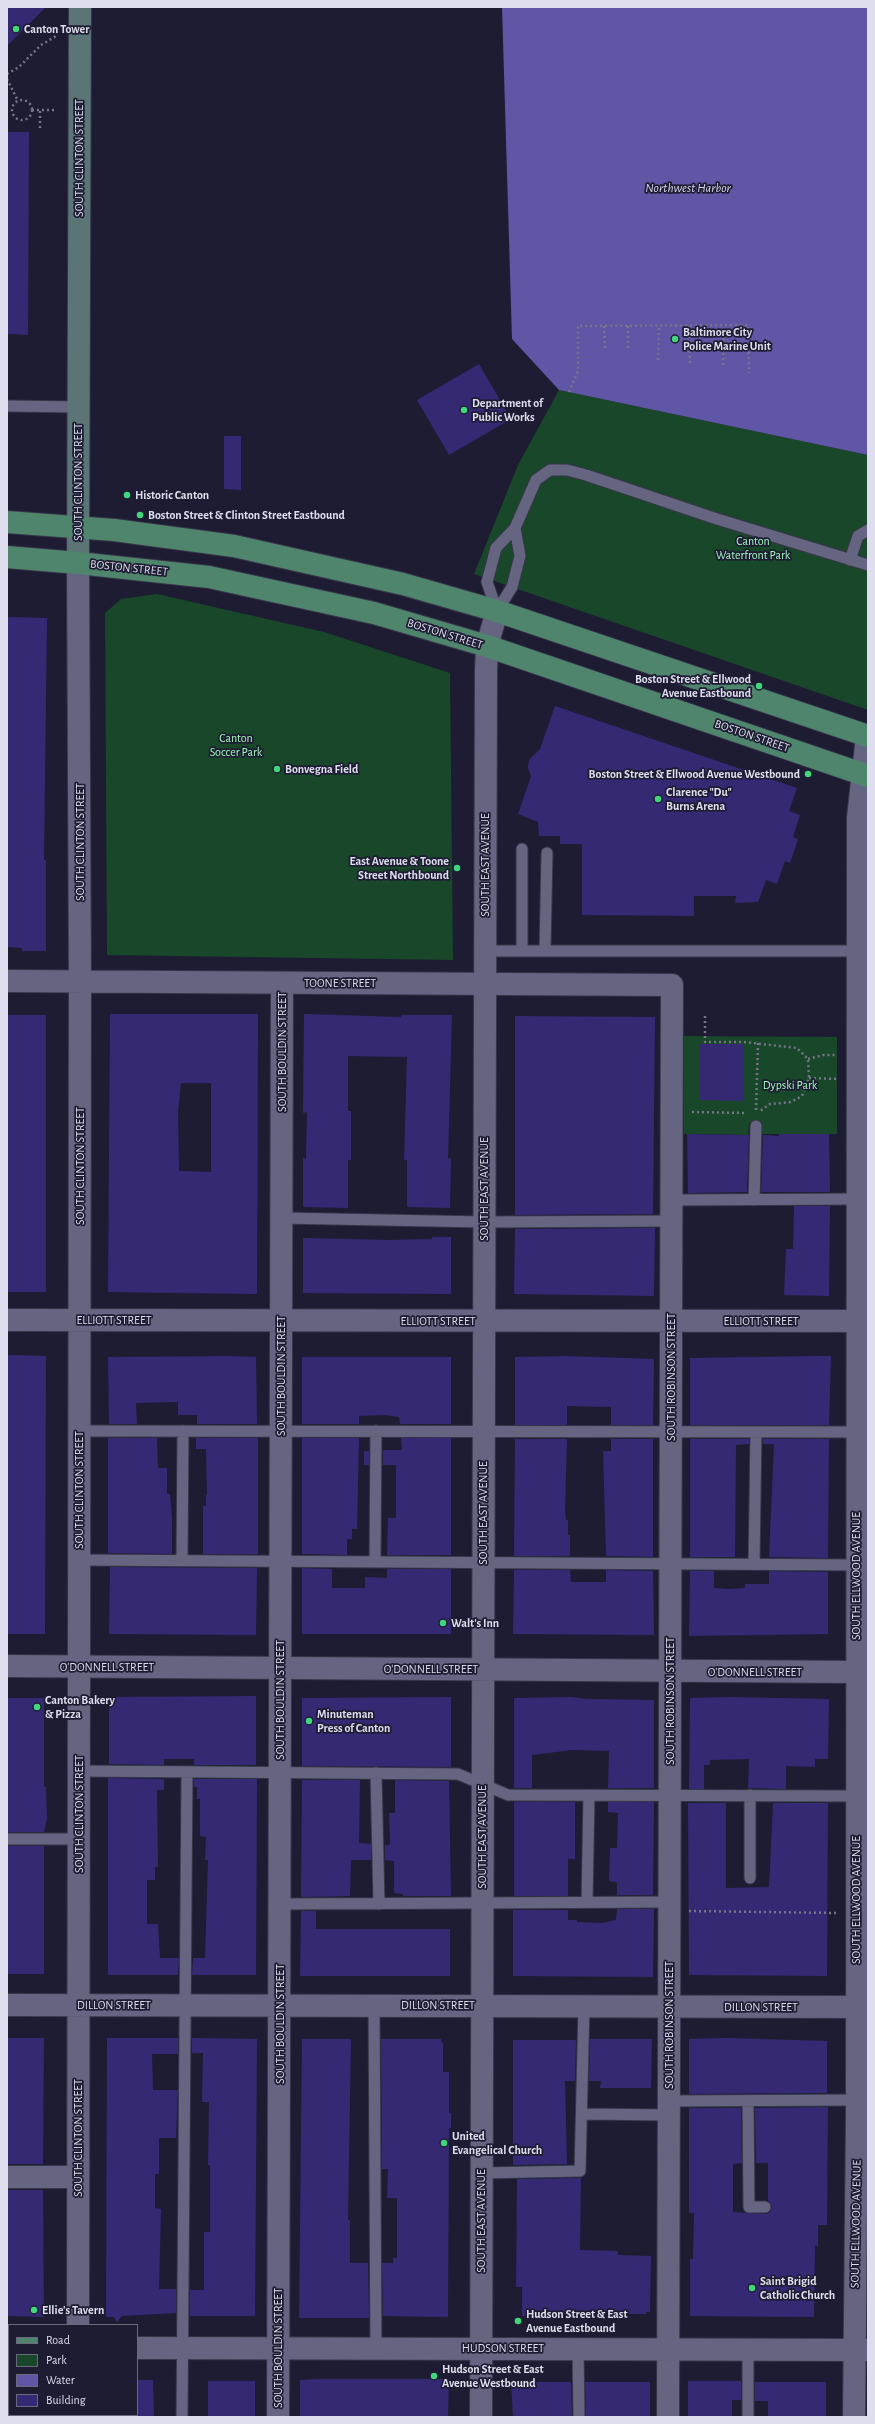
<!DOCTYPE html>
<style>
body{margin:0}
#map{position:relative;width:875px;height:2424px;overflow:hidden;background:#1d1c33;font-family:"Alegreya Sans",sans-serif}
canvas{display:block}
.frame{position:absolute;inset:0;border:8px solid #dedeee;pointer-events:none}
.legend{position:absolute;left:8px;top:2324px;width:130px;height:92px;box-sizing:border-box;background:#1d1c33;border:1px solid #6a6a7e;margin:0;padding:5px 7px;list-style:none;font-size:12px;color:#dedeee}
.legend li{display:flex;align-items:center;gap:8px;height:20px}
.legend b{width:20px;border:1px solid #6a6a7e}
</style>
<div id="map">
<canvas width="875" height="2424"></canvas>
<div class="frame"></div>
<ul class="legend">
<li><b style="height:5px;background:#4f856d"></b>Road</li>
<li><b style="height:11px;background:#194729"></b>Park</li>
<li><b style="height:11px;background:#5f57a6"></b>Water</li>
<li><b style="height:11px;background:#362974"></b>Building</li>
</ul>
</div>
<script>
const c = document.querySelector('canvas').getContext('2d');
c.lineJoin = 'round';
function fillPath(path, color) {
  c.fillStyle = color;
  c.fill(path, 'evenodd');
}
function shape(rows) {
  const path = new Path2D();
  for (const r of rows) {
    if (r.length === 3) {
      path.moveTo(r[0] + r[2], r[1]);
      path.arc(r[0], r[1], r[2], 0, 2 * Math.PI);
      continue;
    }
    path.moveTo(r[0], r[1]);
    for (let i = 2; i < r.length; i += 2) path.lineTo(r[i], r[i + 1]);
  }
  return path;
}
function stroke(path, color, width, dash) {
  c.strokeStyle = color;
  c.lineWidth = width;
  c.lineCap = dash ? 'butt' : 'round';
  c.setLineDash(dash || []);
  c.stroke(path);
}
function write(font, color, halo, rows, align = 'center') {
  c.font = font + ' "Alegreya Sans",sans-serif';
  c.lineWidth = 3.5;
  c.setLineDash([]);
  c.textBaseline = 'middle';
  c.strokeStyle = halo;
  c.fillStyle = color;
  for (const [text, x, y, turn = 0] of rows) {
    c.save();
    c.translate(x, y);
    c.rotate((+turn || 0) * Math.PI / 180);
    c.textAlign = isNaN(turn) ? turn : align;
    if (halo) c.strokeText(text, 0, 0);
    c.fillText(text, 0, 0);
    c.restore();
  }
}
fillPath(shape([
 [559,390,868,455,868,710,474,574,518,465],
 [157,594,324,632,450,673,453,960,107,955,105,613,121,599],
 [684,1036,837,1037,837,1134,762,1134,762,1123,749,1123,748,1135,684,1134]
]), '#194729');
fillPath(shape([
 [502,7,868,7,868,455,559,390,512,339]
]), '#5f57a6');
fillPath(shape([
 [7,7,46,7,7,46],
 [7,132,29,132,28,335,7,334],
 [479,364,511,419,449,455,417,400],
 [224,436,241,436,241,490,224,489],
 [7,617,47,618,44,860,46,860,46,951,22,951,22,948,7,947],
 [555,706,797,788,789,811,800,815,793,837,798,839,790,863,785,861,777,884,766,880,758,902,735,903,736,896,694,896,694,916,582,915,582,844,560,844,560,836,539,836,538,822,518,814,531,776,528,768,529,760,540,749],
 [110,1014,258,1014,257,1294,108,1292],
 [181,1083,211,1083,211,1172,179,1171,178,1111],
 [304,1014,401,1017,401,1015,452,1015,448,1159,451,1158,450,1208,407,1207,407,1160,404,1160,407,1057,348,1056,348,1111,351,1111,351,1160,348,1160,348,1208,303,1207,303,1158,306,1159,307,1112,303,1113],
 [7,1015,46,1015,46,1292,7,1292],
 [515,1016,655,1017,653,1214,515,1215],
 [699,1044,744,1044,744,1101,699,1100],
 [687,1134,749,1135,747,1192,688,1193],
 [779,1134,829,1134,830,1192,761,1192,763,1135,779,1136],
 [794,1206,830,1206,829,1296,784,1295,786,1249,793,1249],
 [655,1228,654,1296,514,1294,515,1229],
 [432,1237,451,1237,451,1294,303,1293,303,1238,389,1240,432,1239],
 [7,1355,46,1356,45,1634,7,1634],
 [229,1356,256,1357,257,1424,197,1424,197,1415,178,1415,178,1402,136,1403,137,1424,109,1424,108,1357],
 [565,1356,654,1359,653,1425,611,1425,611,1407,567,1406,567,1425,515,1425,515,1357],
 [814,1356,831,1356,829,1425,690,1425,690,1358],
 [302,1357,451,1357,451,1424,400,1424,399,1417,384,1415,359,1416,359,1424,302,1424],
 [108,1438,157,1438,158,1468,167,1468,167,1494,170,1494,172,1517,172,1554,108,1553],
 [196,1438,258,1438,258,1554,203,1554,203,1506,206,1506,206,1495,207,1495,206,1449,196,1449],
 [302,1438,359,1438,357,1529,352,1529,352,1539,347,1539,347,1555,302,1554],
 [401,1438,451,1438,451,1555,387,1555,388,1518,396,1518,396,1465,383,1465,383,1450,402,1450],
 [515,1439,567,1439,565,1511,566,1520,568,1520,568,1535,570,1535,570,1556,514,1556],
 [611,1439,653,1439,653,1557,606,1556,603,1451,611,1451],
 [690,1439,749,1439,749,1444,736,1445,735,1557,690,1557],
 [763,1439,829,1439,828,1558,769,1557,774,1444,763,1444],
 [364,1451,369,1451,369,1465,364,1465],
 [110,1567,257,1568,256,1635,109,1634],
 [302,1568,332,1569,332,1588,365,1588,365,1577,387,1578,387,1569,451,1569,451,1634,302,1634],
 [514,1570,570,1570,571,1582,606,1582,606,1570,653,1571,654,1635,513,1634],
 [690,1571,714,1571,714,1588,730,1589,745,1588,745,1584,769,1584,769,1571,828,1572,828,1634,689,1636],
 [256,1696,256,1765,194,1765,194,1759,164,1759,164,1765,109,1764,109,1697],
 [451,1697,451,1767,302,1766,302,1698],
 [572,1697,586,1699,654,1700,654,1788,608,1788,609,1751,572,1750,532,1755,532,1788,514,1788,514,1698],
 [730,1697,829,1699,828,1759,815,1759,815,1767,786,1766,786,1789,748,1788,749,1759,710,1760,710,1765,704,1765,704,1789,689,1789,690,1698],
 [7,1698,44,1698,44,1787,46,1787,47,1819,44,1832,7,1832],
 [108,1778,164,1779,164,1790,157,1790,158,1867,155,1867,155,1880,147,1880,147,1924,158,1924,160,1958,179,1958,178,1975,108,1975],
 [194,1779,257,1779,256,1975,192,1975,193,1958,205,1958,208,1860,205,1860,206,1837,200,1836,200,1799,197,1799,197,1787,194,1787],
 [302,1780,360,1780,359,1843,371,1844,371,1860,351,1860,350,1896,301,1897],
 [395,1780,449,1781,451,1896,403,1896,403,1894,394,1893,394,1861,385,1860,385,1845,390,1845,389,1813,395,1813],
 [514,1802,575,1802,575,1859,568,1859,568,1896,514,1896],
 [608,1802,654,1802,653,1895,617,1895,617,1882,609,1881,610,1848,617,1848,618,1813,608,1812],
 [688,1803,726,1803,726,1888,769,1887,773,1803,828,1803,827,1976,689,1975],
 [7,1846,44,1846,44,1974,7,1974],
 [617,1909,654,1909,653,1977,513,1976,513,1910,568,1910,568,1920,577,1920,577,1922,602,1923,616,1920],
 [301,1911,316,1911,316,1929,450,1929,450,1976,300,1976],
 [7,2038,44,2038,43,2164,7,2164],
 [107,2038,178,2038,178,2054,152,2054,153,2090,178,2090,176,2138,159,2138,159,2174,155,2174,155,2208,161,2209,159,2289,176,2289,176,2313,122,2316,117,2322,114,2317,106,2317],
 [192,2038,257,2039,255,2316,190,2316,190,2290,204,2290,204,2232,210,2232,210,2165,208,2165,209,2102,202,2102,203,2053,192,2053],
 [727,2038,827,2041,827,2093,689,2094,689,2039],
 [302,2039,351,2039,348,2220,350,2220,350,2263,368,2263,369,2318,299,2318],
 [381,2039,441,2039,441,2042,443,2043,443,2072,449,2072,449,2113,451,2113,451,2128,449,2128,448,2317,383,2316,382,2263,393,2263,393,2258,397,2258,397,2198,387,2198,388,2169,382,2169],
 [590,2039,652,2039,651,2088,600,2088,601,2081,589,2081],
 [513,2040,576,2040,575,2081,565,2081,567,2164,513,2165],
 [828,2107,827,2225,818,2225,818,2246,815,2246,814,2317,690,2316,690,2259,693,2259,694,2213,689,2213,689,2108,741,2108,742,2163,733,2164,733,2212,765,2214,769,2213,772,2207,768,2201,768,2163,756,2163,755,2108],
 [581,2178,580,2250,618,2251,618,2255,651,2256,650,2312,646,2312,646,2314,555,2314,555,2316,522,2316,522,2287,516,2287,517,2179],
 [7,2190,43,2190,44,2317,7,2316],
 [316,2379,449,2379,448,2417,300,2417,300,2380],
 [137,2380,153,2380,154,2417,137,2417],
 [208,2381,255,2381,255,2417,208,2416],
 [688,2381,741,2381,741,2400,732,2400,732,2417,688,2417],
 [511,2382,571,2382,572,2417,513,2417],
 [585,2382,650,2382,650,2417,586,2417],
 [755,2382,826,2382,826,2417,768,2417,768,2401,755,2401]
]), '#362974');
const service = shape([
 [7,406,78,407],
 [850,560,858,536,868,530],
 [497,611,487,582,496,548,515,528,536,480,550,470,567,470,586,475,717,519,868,565],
 [497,611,512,587,520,556,515,528],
 [545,950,547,853],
 [485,951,858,951],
 [522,951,522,849],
 [672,1200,861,1199],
 [754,1200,756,1126],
 [281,1218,484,1222,672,1221],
 [79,1431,861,1432],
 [79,1560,856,1565],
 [182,1560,183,1431],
 [375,1562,376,1431],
 [754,1564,756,1432],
 [79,1771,458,1774,508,1795,856,1796],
 [376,1773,379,1904],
 [750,1795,750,1878],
 [7,1839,79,1839],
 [587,1902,589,1795],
 [280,1904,670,1902],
 [374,2005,376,2348],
 [669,2101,857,2100],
 [748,2101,749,2207,765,2207],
 [583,2114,669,2115],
 [481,2173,580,2171,584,2006],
 [578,2349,579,2417],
 [182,2417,187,1772],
 [748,2417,748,2349]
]);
const minor = shape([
 [7,981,672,985,668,2417],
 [7,1320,868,1321],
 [7,2005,868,2007],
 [7,2177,78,2177],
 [78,2325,80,982,78,563],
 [7,2348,9,2348],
 [137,2348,868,2350],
 [77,2417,77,2415],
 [278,2417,282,983]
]);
const tertiary = shape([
 [7,1666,856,1672],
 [481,2417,486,671,487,646,497,611],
 [854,2417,857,2113,858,818,867,736]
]);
const secondary = shape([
 [78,563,80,7]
]);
const primary = shape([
 [7,522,114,530,234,546,403,584,497,611,868,736],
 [7,557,78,563,209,577,374,613,487,646,868,776]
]);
stroke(service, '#373649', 13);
stroke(minor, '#373649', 24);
stroke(tertiary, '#373649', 24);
stroke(secondary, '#373649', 24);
stroke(primary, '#373649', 24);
stroke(shape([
 [7,74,19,67,41,45,58,35],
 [7,79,18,101],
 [22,110,10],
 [32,110,40,110],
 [40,128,40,110,55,110],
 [604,326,605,348],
 [628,326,628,350],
 [689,326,690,366],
 [658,360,659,326],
 [723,365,724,326],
 [569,392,578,371,578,326,748,325,749,373],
 [705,1016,705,1042,744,1042,797,1048,808,1059,809,1078,802,1096,791,1102,770,1104,760,1111],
 [808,1059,824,1055,837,1055],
 [809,1078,838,1079],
 [756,1110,758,1043],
 [692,1112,747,1113],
 [689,1911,836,1913]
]), '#767589', 2.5, [2, 3]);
stroke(service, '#666581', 11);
stroke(minor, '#666581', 22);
stroke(tertiary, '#666581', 22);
stroke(secondary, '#5b7577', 22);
stroke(primary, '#4f856d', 22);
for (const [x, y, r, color] of [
 [16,29,4,"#40d77c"],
 [675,339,4,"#40d77c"],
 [464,410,4,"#40d77c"],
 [127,495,4,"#40d77c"],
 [140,515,4,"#40d77c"],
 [759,686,4,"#40d77c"],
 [277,769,4,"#40d77c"],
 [808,774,4,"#40d77c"],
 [658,799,4,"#40d77c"],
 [457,868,4,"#40d77c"],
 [443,1623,4,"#40d77c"],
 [37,1707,4,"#40d77c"],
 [309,1721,4,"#40d77c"],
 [444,2143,4,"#40d77c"],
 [752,2288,4,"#40d77c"],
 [34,2310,4,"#40d77c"],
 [518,2321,4,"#40d77c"],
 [434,2376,4,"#40d77c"]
]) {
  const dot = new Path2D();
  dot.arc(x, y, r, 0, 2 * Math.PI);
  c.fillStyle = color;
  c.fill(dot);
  stroke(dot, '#1d1c33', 1.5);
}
write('bold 12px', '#dedeee', '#1d1c33', [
 ["Canton Tower",24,29],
 ["Baltimore City",683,332],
 ["Police Marine Unit",683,346],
 ["Department of",472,403],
 ["Public Works",472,417],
 ["Historic Canton",135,495],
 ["Boston Street & Clinton Street Eastbound",148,515],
 ["Boston Street & Ellwood",751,679,"right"],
 ["Avenue Eastbound",751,693,"right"],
 ["Bonvegna Field",285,769],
 ["Boston Street & Ellwood Avenue Westbound",800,774,"right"],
 ["Clarence \"Du\"",666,792],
 ["Burns Arena",666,806],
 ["East Avenue & Toone",449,861,"right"],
 ["Street Northbound",449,875,"right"],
 ["Walt's Inn",451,1623],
 ["Canton Bakery",45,1700],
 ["& Pizza",45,1714],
 ["Minuteman",317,1714],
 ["Press of Canton",317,1728],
 ["United",452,2136],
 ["Evangelical Church",452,2150],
 ["Saint Brigid",760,2281],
 ["Catholic Church",760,2295],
 ["Ellie's Tavern",42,2310],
 ["Hudson Street & East",526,2314],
 ["Avenue Eastbound",526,2328],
 ["Hudson Street & East",442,2369],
 ["Avenue Westbound",442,2383]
], 'left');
write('12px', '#dedeee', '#1d1c33', [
 ["SOUTH CLINTON STREET",79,158,-90],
 ["SOUTH CLINTON STREET",78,482,-90],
 ["BOSTON STREET",129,568,6],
 ["BOSTON STREET",445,634,17],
 ["BOSTON STREET",752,736,19],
 ["SOUTH CLINTON STREET",80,842,-90],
 ["SOUTH EAST AVENUE",485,865,-90],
 ["TOONE STREET",340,983],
 ["SOUTH BOULDIN STREET",282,1052,-90],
 ["SOUTH CLINTON STREET",80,1166,-90],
 ["SOUTH EAST AVENUE",484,1189,-90],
 ["ELLIOTT STREET",114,1320],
 ["ELLIOTT STREET",438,1321],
 ["ELLIOTT STREET",761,1321],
 ["SOUTH BOULDIN STREET",281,1376,-90],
 ["SOUTH ROBINSON STREET",671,1377,-90],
 ["SOUTH CLINTON STREET",79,1490,-90],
 ["SOUTH EAST AVENUE",483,1513,-90],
 ["SOUTH ELLWOOD AVENUE",856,1576,-90],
 ["O'DONNELL STREET",107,1667],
 ["O'DONNELL STREET",431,1669],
 ["O'DONNELL STREET",755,1672],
 ["SOUTH BOULDIN STREET",280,1700,-90],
 ["SOUTH ROBINSON STREET",670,1701,-90],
 ["SOUTH CLINTON STREET",79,1814,-90],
 ["SOUTH EAST AVENUE",482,1837,-90],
 ["SOUTH ELLWOOD AVENUE",856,1900,-90],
 ["DILLON STREET",114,2005],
 ["DILLON STREET",438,2005],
 ["DILLON STREET",761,2007],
 ["SOUTH BOULDIN STREET",280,2024,-90],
 ["SOUTH ROBINSON STREET",669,2025,-90],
 ["SOUTH CLINTON STREET",78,2138,-90],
 ["SOUTH EAST AVENUE",481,2221,-90],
 ["SOUTH ELLWOOD AVENUE",856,2224,-89],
 ["SOUTH BOULDIN STREET",278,2348,-90],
 ["HUDSON STREET",503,2348]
]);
write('12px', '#a2fbbc', '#1d1c33', [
 ["Canton",753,541],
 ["Waterfront Park",753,555],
 ["Canton",236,738],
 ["Soccer Park",236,752],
 ["Dypski Park",790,1085]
]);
write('italic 13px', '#d6d5ec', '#1d1c33', [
 ["Northwest Harbor",688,188]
]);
</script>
